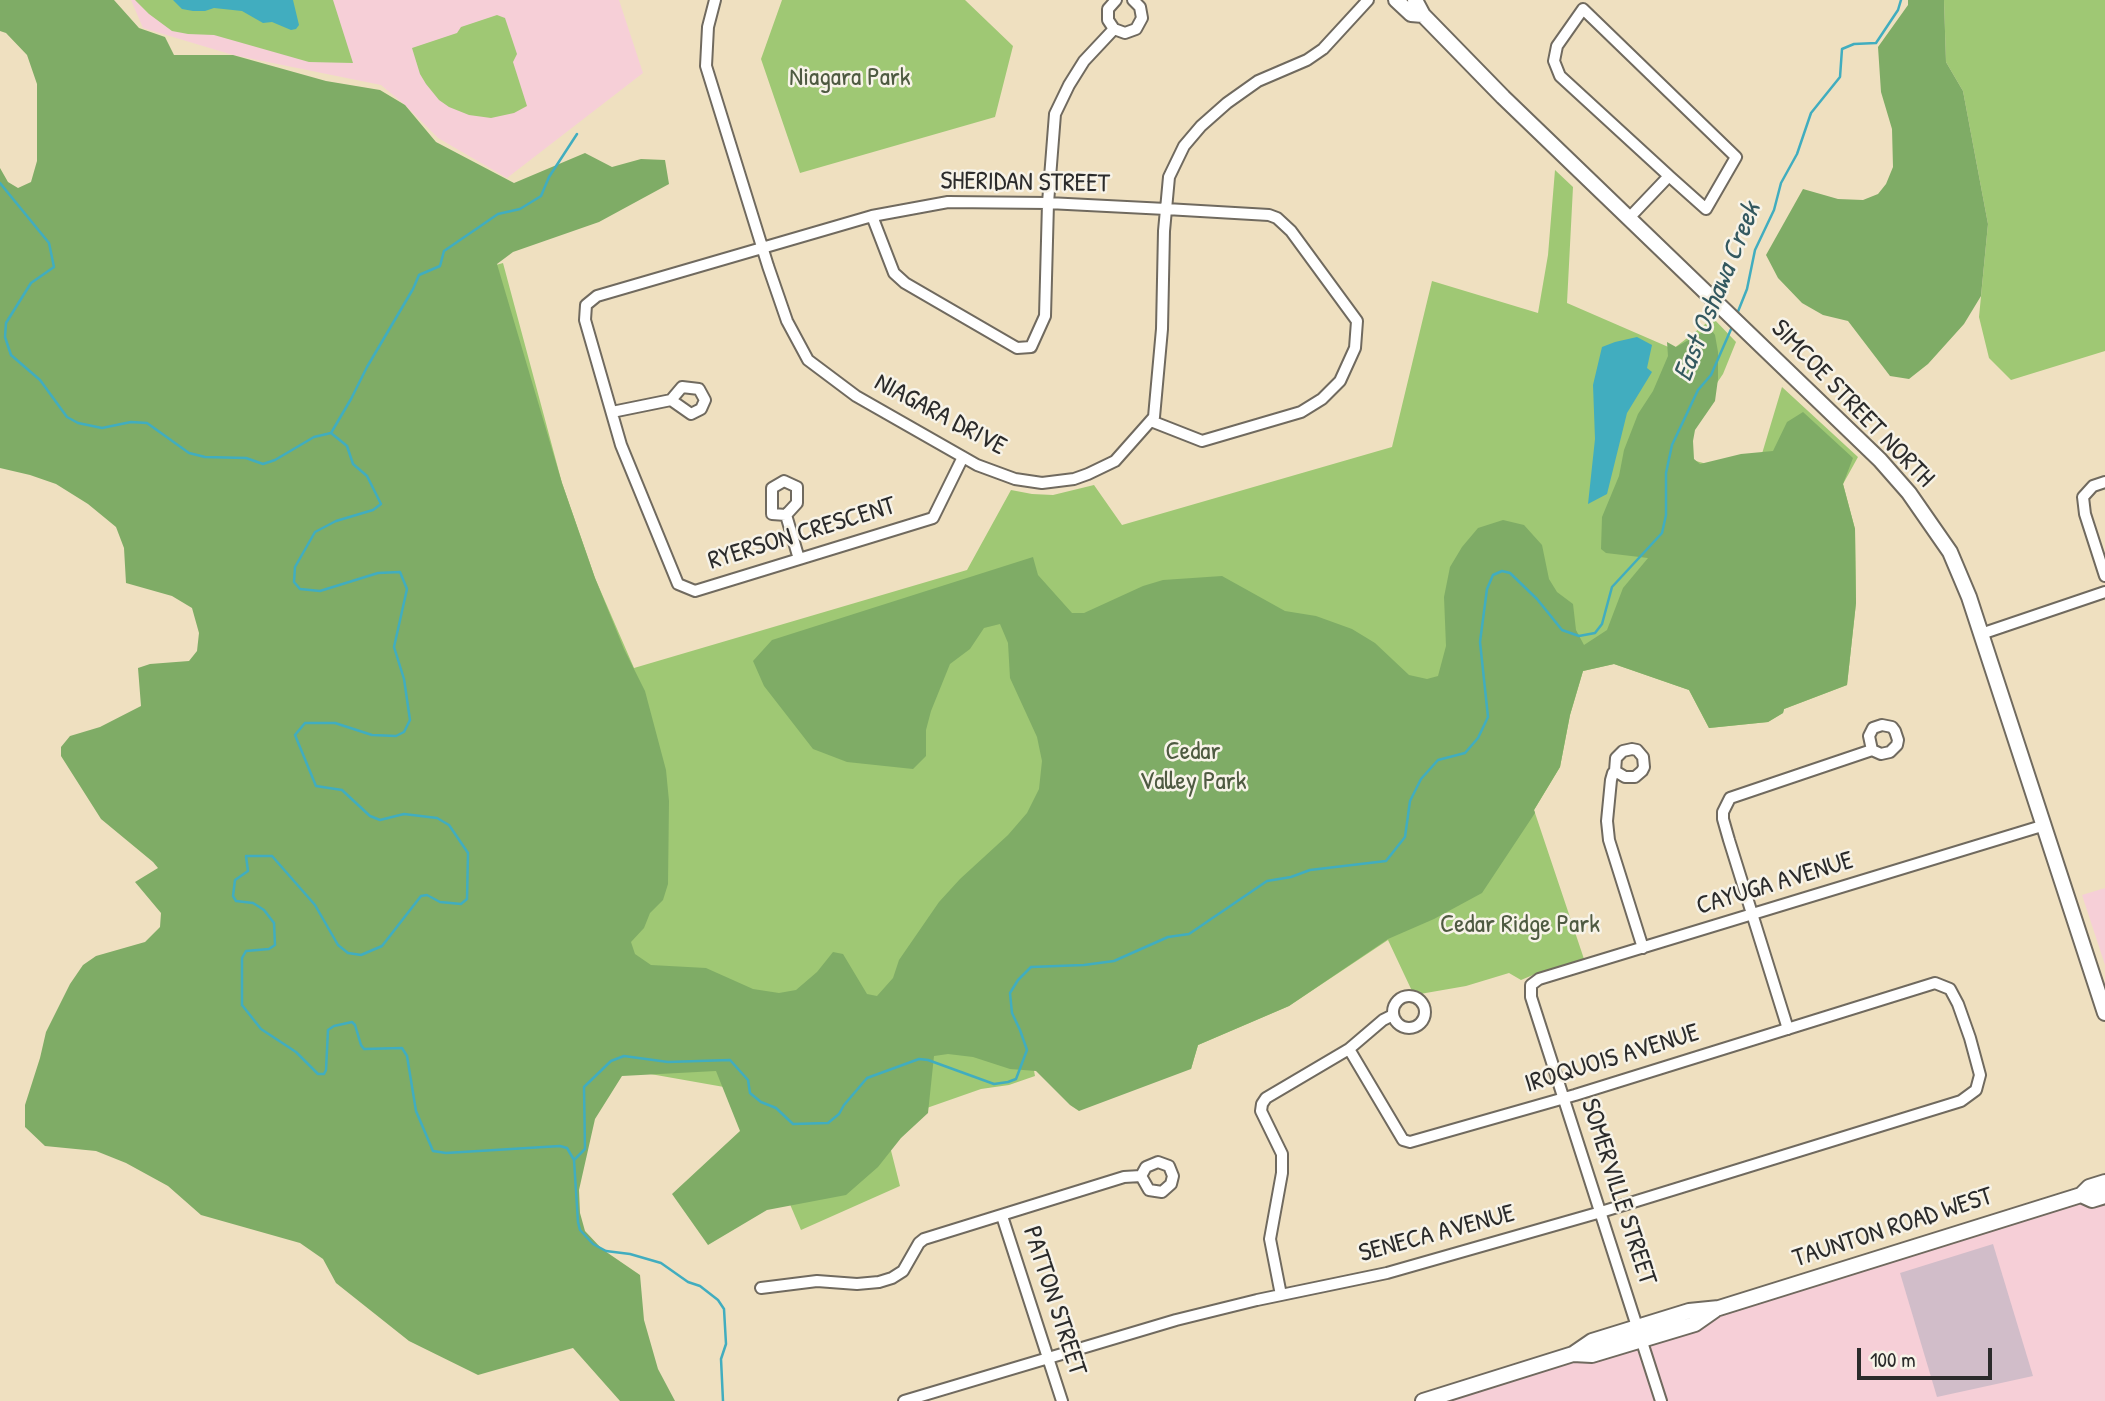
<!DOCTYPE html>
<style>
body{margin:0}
#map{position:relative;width:2105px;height:1401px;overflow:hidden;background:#efe0c0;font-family:"Patrick Hand",sans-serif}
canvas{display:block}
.scale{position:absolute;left:1857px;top:1348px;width:135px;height:32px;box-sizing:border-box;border:4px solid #2b2b2b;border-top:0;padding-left:9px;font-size:21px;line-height:24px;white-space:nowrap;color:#2b2b2b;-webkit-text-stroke:5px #f7f3e8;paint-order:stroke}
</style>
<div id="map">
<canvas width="2105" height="1401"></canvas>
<div class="scale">100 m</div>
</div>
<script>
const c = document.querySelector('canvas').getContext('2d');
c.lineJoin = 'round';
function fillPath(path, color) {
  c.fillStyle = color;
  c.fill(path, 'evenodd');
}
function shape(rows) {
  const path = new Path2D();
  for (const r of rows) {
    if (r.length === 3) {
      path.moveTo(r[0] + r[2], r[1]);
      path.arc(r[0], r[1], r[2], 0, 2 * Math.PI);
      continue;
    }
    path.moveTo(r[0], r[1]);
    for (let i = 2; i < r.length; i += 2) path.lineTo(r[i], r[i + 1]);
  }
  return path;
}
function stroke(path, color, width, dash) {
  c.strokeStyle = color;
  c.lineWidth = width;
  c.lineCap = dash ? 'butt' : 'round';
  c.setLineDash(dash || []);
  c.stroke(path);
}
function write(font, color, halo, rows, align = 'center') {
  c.font = font + ' "Patrick Hand",sans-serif';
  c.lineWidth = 5;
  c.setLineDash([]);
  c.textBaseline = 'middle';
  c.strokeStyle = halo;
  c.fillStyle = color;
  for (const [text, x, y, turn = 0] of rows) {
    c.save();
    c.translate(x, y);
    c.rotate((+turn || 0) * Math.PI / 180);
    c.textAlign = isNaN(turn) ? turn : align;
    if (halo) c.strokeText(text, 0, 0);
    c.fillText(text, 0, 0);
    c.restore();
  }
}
fillPath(shape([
 [131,0,619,0,643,73,507,178,438,138,405,105,381,85,233,55,143,28],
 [2105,888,2105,965,2082,895],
 [2105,1196,2105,1401,1422,1401,2011,1216]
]), '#f6cfd7');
fillPath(shape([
 [1993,1244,2033,1376,1937,1397,1900,1273]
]), '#d1bdc9');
fillPath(shape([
 [135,0,333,0,353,63,309,62,214,35,188,34,172,31,149,14],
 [782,0,965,0,1013,46,995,117,800,173,761,59],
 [1944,0,2105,0,2105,351,2011,380,1989,358,1979,317,1988,224,1963,91,1946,62],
 [497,15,505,18,517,54,513,62,527,106,514,113,491,118,469,115,449,107,439,100,426,84,420,74,412,48,457,33,461,27],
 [1555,170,1573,187,1567,303,1673,349,1713,318,1736,342,1723,374,1696,414,1681,457,1755,477,1782,387,1858,457,1843,484,1855,529,1856,603,1847,685,1784,709,1783,713,1768,722,1709,728,1689,690,1614,664,1583,671,1570,715,1560,767,1534,810,1584,959,1533,975,1521,980,1509,973,1466,986,1420,994,1412,991,1388,940,1289,1006,1198,1045,1191,1069,1029,1044,1035,1076,1009,1085,981,1089,884,1123,900,1186,801,1230,741,1090,622,1069,184,352,503,263,562,483,595,578,634,668,967,570,1011,490,1032,494,1053,495,1094,485,1122,525,1392,447,1432,281,1538,313,1548,255]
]), '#9fc874');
fillPath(shape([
 [0,0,114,0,139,28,165,37,174,55,233,55,326,81,380,90,405,105,436,142,514,183,585,153,612,167,641,159,665,160,669,184,599,222,513,252,497,264,562,483,595,578,624,649,645,691,666,770,669,801,668,884,663,900,650,913,644,928,631,942,635,954,651,965,706,968,753,989,779,993,796,990,817,972,833,952,843,954,867,994,877,996,893,978,899,960,939,902,960,879,1008,835,1027,813,1039,789,1042,761,1037,737,1010,678,1008,643,1000,624,984,628,970,649,950,664,931,711,926,730,926,756,913,769,847,762,813,749,764,686,753,661,772,640,1033,557,1038,575,1072,613,1084,613,1143,586,1163,580,1222,576,1285,611,1316,616,1352,629,1375,643,1409,675,1427,679,1438,676,1446,646,1444,597,1450,567,1462,547,1478,528,1503,520,1524,525,1542,545,1549,579,1557,592,1573,604,1576,630,1584,645,1607,630,1623,588,1648,558,1606,553,1601,549,1602,517,1619,476,1624,450,1638,414,1653,391,1668,356,1667,342,1676,347,1710,328,1715,335,1718,352,1718,379,1715,401,1695,430,1693,441,1694,459,1700,464,1741,454,1773,451,1787,422,1803,412,1853,458,1843,484,1855,529,1856,603,1847,685,1784,709,1783,713,1768,722,1709,728,1689,690,1614,664,1583,671,1570,715,1560,767,1534,810,1535,813,1482,893,1434,919,1388,939,1289,1006,1198,1045,1191,1069,1079,1111,1070,1105,1036,1071,1010,1069,973,1057,948,1054,934,1056,928,1113,901,1138,878,1167,846,1195,767,1210,708,1245,672,1194,740,1131,716,1071,622,1076,595,1119,579,1190,580,1213,585,1231,602,1249,640,1275,644,1320,658,1369,675,1401,620,1401,573,1348,478,1375,409,1341,336,1283,323,1259,300,1243,201,1215,168,1186,126,1163,96,1151,45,1146,25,1127,25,1105,40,1058,46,1032,70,984,83,965,96,956,145,942,160,927,161,913,135,882,158,868,153,862,101,819,61,756,61,747,70,736,100,727,141,706,138,668,150,664,189,661,197,651,199,633,192,608,172,596,126,583,124,548,116,527,88,504,56,484,30,475,0,468,0,168,8,182,18,188,31,182,37,161,37,84,27,55,6,33,0,31],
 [1908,0,1944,0,1946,62,1963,91,1988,224,1981,296,1964,324,1928,364,1909,379,1890,376,1848,321,1823,315,1802,303,1778,278,1766,255,1803,189,1838,199,1863,200,1878,194,1886,184,1893,167,1892,129,1881,92,1878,47,1908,5]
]), '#7fac66');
fillPath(shape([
 [173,0,293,0,299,25,296,29,291,30,272,22,263,23,242,11,214,8,205,11,193,11,182,9],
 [1637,337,1652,345,1647,368,1652,372,1627,413,1607,494,1588,504,1595,439,1593,385,1602,347,1615,342]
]), '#41adbf');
stroke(shape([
 [0,183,49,243,54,267,31,283,6,323,5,337,11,355,40,380,67,417,78,423,102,428,131,422,147,423,189,453,205,457,246,458,263,464,275,460,314,437,331,433],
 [1737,314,1747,289,1755,250,1774,210,1781,183,1797,154,1811,113,1840,77,1842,49,1854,44,1876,43,1898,10,1901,0],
 [331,433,347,446,353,464,367,476,381,504,373,510,336,521,315,532,295,567,294,582,300,589,320,591,378,573,400,572,407,589,394,647,404,679,410,720,404,732,396,736,372,735,335,723,305,723,295,735,316,786,342,790,370,816,380,820,404,814,437,818,449,825,468,853,467,899,461,904,440,902,427,895,421,896,382,946,361,955,348,953,338,945,315,905,272,856,246,856,248,871,235,880,233,896,236,901,253,903,264,910,274,923,275,945,269,949,246,951,242,958,242,1005,261,1029,296,1052,318,1074,324,1074,326,1070,328,1030,334,1026,352,1022,355,1025,361,1045,364,1049,402,1048,407,1056,416,1111,433,1151,446,1153,560,1146,567,1148,574,1160,578,1222,580,1230,593,1244,606,1251,630,1254,661,1263,688,1282,700,1286,718,1300,724,1309,726,1344,721,1359,723,1401],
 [331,433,351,399,367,367,413,289,419,275,440,266,444,251,498,214,520,209,541,196,549,177,577,134],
 [574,1160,585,1149,584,1087,611,1061,624,1056,668,1062,730,1060,748,1080,750,1093,761,1102,776,1108,793,1124,828,1123,839,1114,844,1105,867,1078,919,1059,928,1060,994,1084,1008,1082,1016,1079,1027,1050,1020,1030,1012,1013,1010,993,1018,980,1031,967,1084,965,1114,961,1168,937,1189,934,1267,881,1291,877,1310,870,1386,861,1405,837,1410,801,1421,779,1438,760,1465,753,1478,738,1488,717,1480,642,1487,589,1493,575,1502,571,1510,573,1537,599,1562,630,1579,636,1595,633,1602,624,1612,587,1662,533,1666,515,1666,473,1672,445,1698,390,1711,375,1732,327]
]), '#41adbf', 2.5);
const minor = shape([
 [715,0,708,27,706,66,768,266,787,321,808,360,856,396,977,465,1015,479,1042,483,1074,479,1088,474,1115,461,1154,417,1162,329,1164,231,1169,177,1184,146,1201,126,1227,103,1258,81,1307,60,1323,49,1368,0],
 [1116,0,1108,9,1108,20,1114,29,1125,33,1136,29,1142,18,1140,7,1133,0],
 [872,216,894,273,905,283,1017,348,1031,347,1045,316,1048,203,1055,114,1069,85,1084,61,1114,29],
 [1629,218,1669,176,1706,209,1736,157,1583,9,1557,46,1554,61,1560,76,1669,176],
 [612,412,671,400,682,387,699,389,705,400,701,409,691,414,671,400],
 [963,457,933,518,695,591,678,584,621,445,585,320,586,305,597,296,872,216,948,202,1048,203,1166,209,1269,215,1277,218,1291,231,1357,321,1355,348,1340,381,1322,399,1301,412,1202,441,1151,421],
 [2105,482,2093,486,2083,497,2085,514,2105,576],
 [786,515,797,503,797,487,784,481,772,488,772,514,786,515,799,559],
 [1981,634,2105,592],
 [1615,771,1616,758,1623,751,1632,749,1637,750,1643,757,1644,767,1642,771,1635,777,1625,777,1615,771,1613,773,1611,780,1607,821,1609,840,1643,948],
 [1409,1012,16],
 [1788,1029,1729,840,1723,819,1723,812,1730,798,1872,750,1881,754,1890,752,1897,745,1898,740,1895,731,1892,727,1882,725,1873,728,1869,736,1872,750],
 [1002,1216,1062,1401],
 [761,1288,817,1281,857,1284,879,1282,892,1278,903,1271,919,1243,924,1239,1124,1177,1141,1176,1149,1190,1162,1192,1171,1184,1173,1176,1169,1166,1158,1162,1146,1167,1141,1176],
 [1281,1295,1270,1239,1282,1173,1282,1154,1261,1111,1262,1104,1266,1098,1349,1049,1383,1020,1393,1015],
 [904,1401,1176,1320,1257,1300,1387,1273,1601,1212,1961,1101,1976,1090,1980,1075,1970,1038,1958,1004,1950,989,1935,983,1575,1095,1410,1142,1403,1140,1349,1049],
 [1661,1401,1531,997,1531,985,1539,979,2045,825]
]);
const major = shape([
 [1396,0,1411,14,1423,15],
 [1415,0,1423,15,1503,97,1880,460,1909,493,1950,552,1969,597,2105,1013],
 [2081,1195,2092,1200,2105,1196],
 [1573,1354,1592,1355,1695,1324,1715,1310],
 [1423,1401,1573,1354,1592,1341,1689,1311,1719,1308,2081,1195,2089,1187,2105,1182]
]);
stroke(minor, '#706a5f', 14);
stroke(major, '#706a5f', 18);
stroke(minor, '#fff', 10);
stroke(major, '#fff', 14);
write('26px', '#4e5a41', '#f7f3e8', [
 ["Niagara Park",850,78],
 ["Cedar",1193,752],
 ["Valley Park",1193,782],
 ["Cedar Ridge Park",1520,925]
]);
write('26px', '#2b2b2b', '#f7f3e8', [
 ["SHERIDAN STREET",1025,183,1],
 ["SIMCOE STREET NORTH",1852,404,46],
 ["NIAGARA DRIVE",940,415,28],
 ["RYERSON CRESCENT",802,534,-17],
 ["CAYUGA AVENUE",1775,884,-17],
 ["IROQUOIS AVENUE",1612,1059,-17],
 ["SOMERVILLE STREET",1618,1192,72],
 ["TAUNTON ROAD WEST",1893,1228,-18],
 ["SENECA AVENUE",1437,1234,-15],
 ["PATTON STREET",1054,1301,72]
]);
write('italic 28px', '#33585f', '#f7f3e8', [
 ["East Oshawa Creek",1718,292,-68]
]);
</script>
